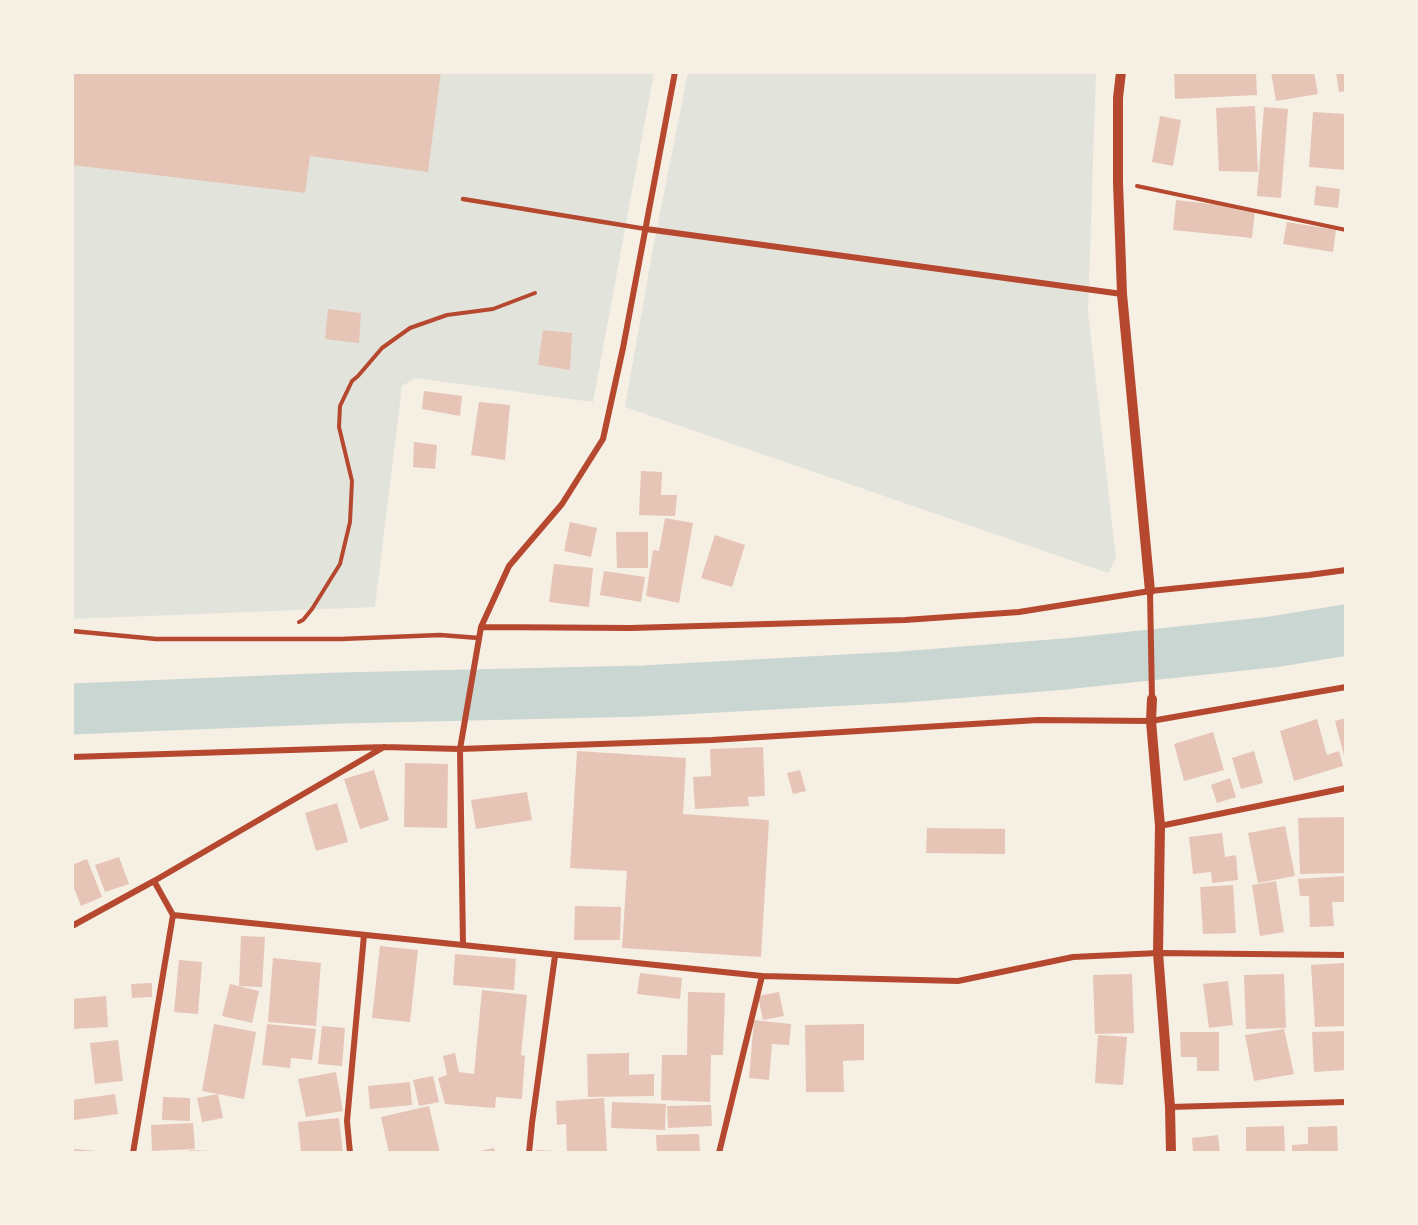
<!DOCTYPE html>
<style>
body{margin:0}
#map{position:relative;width:1418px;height:1225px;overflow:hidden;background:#f6efe4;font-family:"Zilla Slab",serif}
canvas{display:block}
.frame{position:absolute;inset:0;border:74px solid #f6efe4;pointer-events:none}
</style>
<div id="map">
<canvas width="1418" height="1225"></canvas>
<div class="frame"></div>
</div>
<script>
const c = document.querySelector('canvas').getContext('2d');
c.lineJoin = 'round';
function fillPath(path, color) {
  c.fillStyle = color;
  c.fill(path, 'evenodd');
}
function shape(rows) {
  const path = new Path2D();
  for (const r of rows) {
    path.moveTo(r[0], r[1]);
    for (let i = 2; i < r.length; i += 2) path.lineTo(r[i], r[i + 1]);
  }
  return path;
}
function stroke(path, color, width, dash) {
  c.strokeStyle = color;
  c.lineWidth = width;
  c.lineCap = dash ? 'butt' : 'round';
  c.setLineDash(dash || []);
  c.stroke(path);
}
fillPath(shape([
 [72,72,654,72,593,402,416,378,402,386,375,607,72,619],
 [688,72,1096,72,1088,312,1116,558,1108,573,625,407,653,248]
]), '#e2e4dc');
stroke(shape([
 [72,709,341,698,643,691,902,677,1065,664,1272,642,1346,630]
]), '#c9d6d2', 51);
fillPath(shape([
 [72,72,441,72,428,172,310,156,305,193,72,165],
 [1174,72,1256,72,1257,95,1175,99],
 [1271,72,1314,72,1318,94,1276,101],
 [1336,72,1346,72,1346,91,1339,92],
 [1255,106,1258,172,1219,171,1216,108],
 [1264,107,1288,109,1281,198,1257,196],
 [1313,112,1346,114,1346,170,1309,167],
 [1160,116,1181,120,1173,166,1152,162],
 [1316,186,1340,189,1338,208,1314,205],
 [1176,200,1255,209,1252,238,1173,230],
 [1287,222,1336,230,1333,252,1283,244],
 [328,309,361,313,359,343,325,339],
 [543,330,572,333,570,370,538,365],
 [424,391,462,396,460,416,422,409],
 [479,402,510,405,505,460,471,455],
 [414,442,437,445,435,469,413,467],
 [641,471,662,472,661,495,677,495,675,516,639,515],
 [665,518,693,523,679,603,646,596,653,550,659,551],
 [570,522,597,528,591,557,564,551],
 [616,532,648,532,648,568,617,568],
 [715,535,745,545,732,587,701,578],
 [554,564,593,568,589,607,549,602],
 [604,571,645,577,641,602,600,595],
 [1346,718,1346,759,1345,759,1335,721],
 [1317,719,1327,755,1339,751,1343,766,1294,781,1280,731],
 [1213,732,1224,770,1184,781,1174,744],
 [763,747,765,796,748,797,749,806,695,809,693,777,711,776,710,749],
 [577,751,686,758,683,814,769,820,761,957,622,948,627,871,570,868],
 [1254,751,1263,783,1241,789,1232,758],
 [405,763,448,764,447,828,404,827],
 [374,770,389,820,360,829,344,779],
 [800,770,806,791,793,794,787,773],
 [1230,778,1236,797,1217,803,1211,785],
 [527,792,532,820,476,829,471,800],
 [337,803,348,842,316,851,305,813],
 [1346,817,1346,873,1300,874,1298,818],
 [1285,826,1295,876,1258,883,1248,833],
 [927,828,1005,829,1005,854,926,853],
 [1222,833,1225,857,1236,855,1238,880,1212,883,1211,872,1193,874,1189,837],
 [119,857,129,884,105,892,95,865],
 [87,859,102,897,81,906,72,883,72,865],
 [1346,876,1346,902,1332,902,1334,926,1310,927,1309,896,1300,896,1298,879],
 [1276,881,1284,932,1260,936,1252,885],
 [1233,885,1236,933,1203,934,1200,887],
 [575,906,621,907,620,940,574,940],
 [241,936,265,937,262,987,239,986],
 [380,946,418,950,410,1022,372,1018],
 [455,954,516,959,514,990,453,985],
 [273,958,321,963,316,1026,268,1022],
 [179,960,202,962,198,1014,174,1012],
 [1344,963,1346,1026,1315,1027,1311,965],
 [640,973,682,978,680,999,637,994],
 [1132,974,1134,1033,1095,1034,1093,975],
 [1284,974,1286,1028,1246,1029,1244,975],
 [1228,981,1233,1025,1209,1028,1203,984],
 [152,983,152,997,132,998,131,984],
 [230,984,259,991,252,1023,222,1016],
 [482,990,527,995,521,1055,525,1056,522,1099,496,1097,495,1108,445,1104,438,1078,447,1075,443,1056,455,1053,459,1072,474,1074],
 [688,992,725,993,723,1055,711,1055,710,1102,661,1100,662,1055,687,1055],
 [779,992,784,1016,763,1020,758,996],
 [106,996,108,1027,72,1029,72,999],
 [754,1020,791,1024,789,1045,772,1044,769,1080,749,1078],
 [214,1024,256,1032,244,1099,218,1094,223,1118,202,1122,197,1098,218,1094,202,1091],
 [267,1024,316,1029,312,1060,291,1058,290,1068,262,1065],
 [864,1024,864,1060,843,1061,844,1092,806,1092,805,1025],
 [322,1026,345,1028,342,1066,318,1064],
 [1284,1029,1294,1074,1254,1081,1245,1035],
 [1346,1031,1346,1070,1314,1072,1312,1032],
 [1180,1032,1219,1032,1219,1071,1197,1071,1197,1057,1181,1057],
 [1098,1035,1127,1037,1123,1085,1095,1083],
 [118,1040,123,1081,95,1084,90,1043],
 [629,1053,629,1075,654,1074,654,1096,588,1097,587,1054],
 [336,1072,343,1111,306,1117,298,1079],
 [433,1076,439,1102,419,1106,413,1080],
 [410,1082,412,1105,370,1109,368,1086],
 [115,1094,118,1114,74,1120,72,1100],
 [163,1097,190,1098,190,1121,162,1120],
 [604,1098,607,1152,567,1153,566,1124,557,1125,556,1101],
 [612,1102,666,1104,665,1130,611,1128],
 [711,1105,712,1126,668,1128,667,1106],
 [429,1106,440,1153,389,1153,381,1117],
 [339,1118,343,1153,301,1153,298,1122],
 [193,1123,195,1149,152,1151,151,1125],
 [1284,1126,1285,1153,1246,1153,1246,1127],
 [1337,1126,1338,1153,1292,1153,1292,1145,1308,1144,1308,1127],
 [699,1134,700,1153,657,1153,656,1135],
 [1218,1135,1220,1153,1193,1153,1192,1138],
 [494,1148,495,1153,476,1153,476,1152],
 [73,1149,98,1151,98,1153,72,1153],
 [189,1150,213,1151,213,1153,189,1153],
 [536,1150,557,1151,557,1153,536,1153]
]), '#e6c5b7');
stroke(shape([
 [1137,186,1346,230],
 [299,622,303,620,312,609,340,564,350,522,352,481,339,427,340,406,352,381,358,376,382,348,410,328,447,315,493,309,535,293]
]), '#b5482f', 4);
stroke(shape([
 [463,199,646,229],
 [72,631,156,639,341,639,440,635,479,638]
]), '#b5482f', 4.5);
stroke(shape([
 [646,229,1122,294],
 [1150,591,1152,699],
 [481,627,631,628,905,620,1019,612,1150,591,1309,575,1346,570],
 [72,757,384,747,460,749,712,740,1038,720,1151,721,1346,687],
 [1160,826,1346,788],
 [173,915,762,976,958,981,1073,957,1158,953,1346,955],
 [72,926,154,881,384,747],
 [463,945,460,749,481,627,509,566,562,504,603,439,623,348,675,72],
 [1170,1107,1346,1102],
 [133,1153,173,915,154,881],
 [350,1153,347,1121,364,935],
 [529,1153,532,1123,555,956],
 [719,1153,762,976]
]), '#b5482f', 6);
stroke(shape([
 [1121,72,1118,98,1118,182,1122,294,1150,591],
 [1152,699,1151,721,1160,826,1158,953,1170,1107,1171,1153]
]), '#b5482f', 10);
</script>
